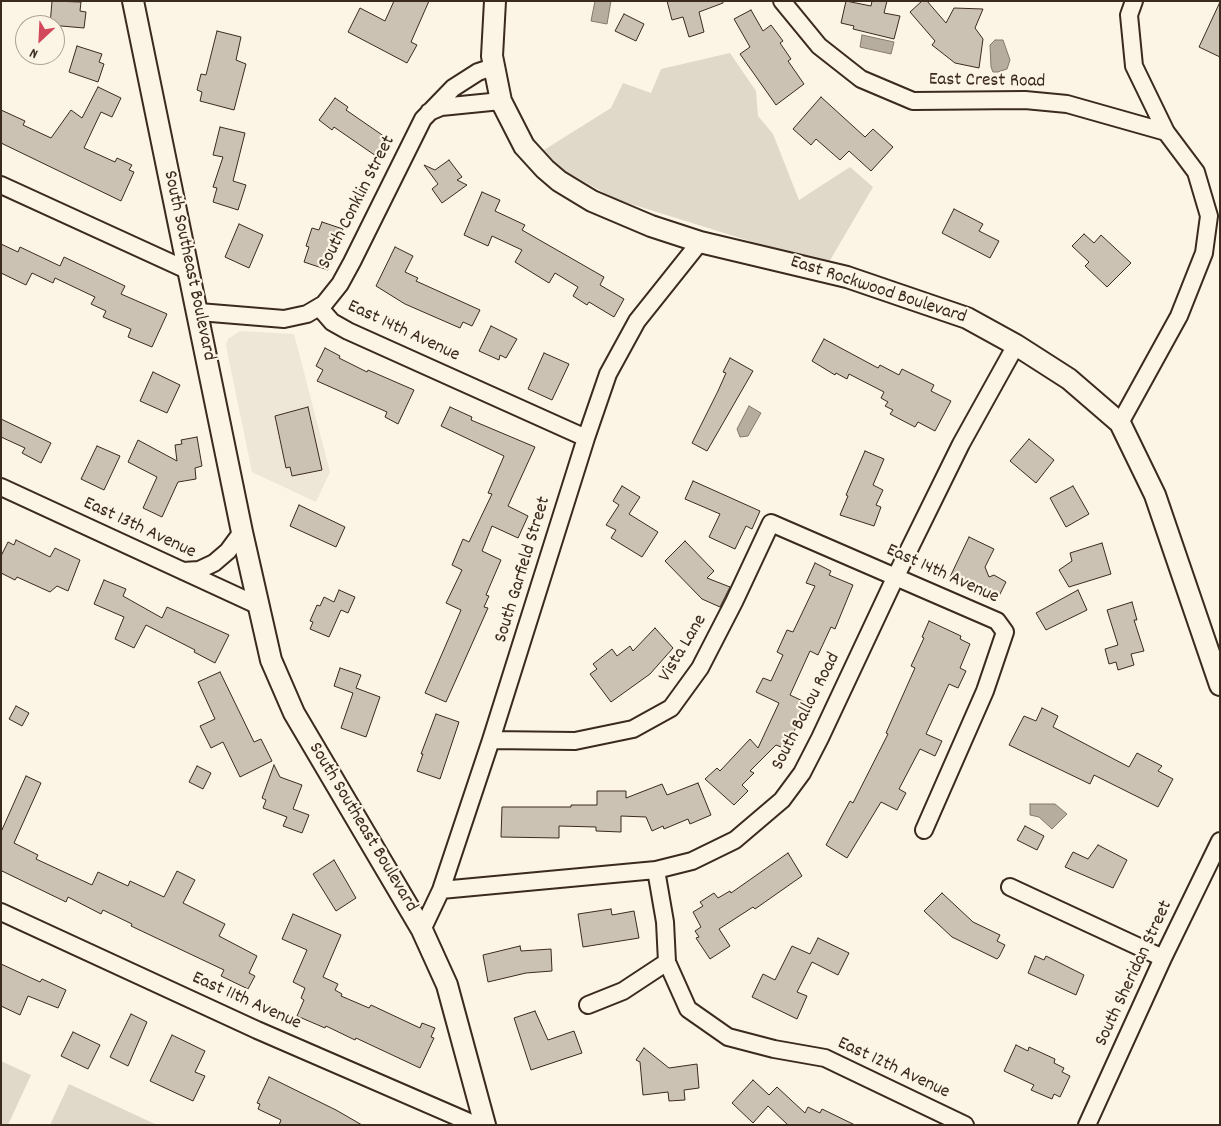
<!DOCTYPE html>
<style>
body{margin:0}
#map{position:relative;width:1221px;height:1126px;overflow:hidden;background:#fcf5e5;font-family:Dekko,sans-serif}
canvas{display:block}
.frame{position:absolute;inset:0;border:2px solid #3b2a1e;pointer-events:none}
.north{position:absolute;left:15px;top:15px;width:50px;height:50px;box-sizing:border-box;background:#fcf5e5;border:1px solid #afa495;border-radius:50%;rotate:205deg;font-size:14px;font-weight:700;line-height:20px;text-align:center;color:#3b2a1e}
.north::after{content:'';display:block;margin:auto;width:18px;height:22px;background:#d1495b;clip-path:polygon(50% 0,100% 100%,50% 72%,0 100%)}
</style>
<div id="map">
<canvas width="1221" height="1126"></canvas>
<div class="frame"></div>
<div class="north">N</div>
</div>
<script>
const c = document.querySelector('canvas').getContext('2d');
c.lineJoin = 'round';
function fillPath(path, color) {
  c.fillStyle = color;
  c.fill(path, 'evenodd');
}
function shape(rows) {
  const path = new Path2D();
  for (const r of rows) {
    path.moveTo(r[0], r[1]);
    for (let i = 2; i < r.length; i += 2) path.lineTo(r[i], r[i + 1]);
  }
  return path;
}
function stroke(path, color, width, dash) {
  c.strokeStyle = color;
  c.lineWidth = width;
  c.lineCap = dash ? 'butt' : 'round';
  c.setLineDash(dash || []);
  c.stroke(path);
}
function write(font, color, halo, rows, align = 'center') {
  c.font = font + ' Dekko,sans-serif';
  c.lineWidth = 4.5;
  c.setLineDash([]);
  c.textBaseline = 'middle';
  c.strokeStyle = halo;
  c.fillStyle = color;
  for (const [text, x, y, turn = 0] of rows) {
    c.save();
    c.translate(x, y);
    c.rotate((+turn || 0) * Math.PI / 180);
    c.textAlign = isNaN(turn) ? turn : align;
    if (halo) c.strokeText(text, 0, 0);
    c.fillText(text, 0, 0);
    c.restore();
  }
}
fillPath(shape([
 [240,331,294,334,330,472,316,502,252,472,226,346,228,339]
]), '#eee6d6');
fillPath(shape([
 [730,53,756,91,758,116,773,134,799,200,850,167,873,187,829,262,756,243,615,199,562,169,544,150,611,108,623,83,651,93,661,69],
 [1,1061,31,1075,8,1125,1,1125],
 [69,1084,157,1125,50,1125]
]), '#e0d8c8');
const water = shape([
 [595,1,611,1,607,24,591,21,595,1],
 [862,35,894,42,891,54,860,47,862,35],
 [995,40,1003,40,1010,60,1007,69,998,72,993,72,991,67,990,45,995,40],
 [749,406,761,413,748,436,740,437,737,429,749,406],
 [1030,804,1055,804,1067,814,1052,829,1039,817,1030,815,1030,804]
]);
fillPath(water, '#b7ad9e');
stroke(water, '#85796b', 1);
const building = shape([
 [52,1,81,2,80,11,86,12,84,28,50,25,52,1],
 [394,1,429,1,411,42,417,45,407,63,348,32,360,8,385,21,394,1],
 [667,1,723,1,723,3,699,12,704,32,689,37,683,17,672,20,667,1],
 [846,1,871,6,872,1,887,1,884,13,900,16,894,39,853,29,854,26,841,23,846,1],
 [922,1,927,1,946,23,954,8,983,9,975,28,983,39,979,68,955,63,932,45,935,41,910,12,922,1],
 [1220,2,1220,57,1199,47,1220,2],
 [751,10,763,31,771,25,783,41,780,43,791,59,788,61,804,84,776,105,740,54,750,47,734,19,751,10],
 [624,14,644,24,636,41,615,31,624,14],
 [217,31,241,37,236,60,246,64,234,110,200,101,202,92,197,90,201,74,206,75,217,31],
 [77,46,102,54,99,62,104,64,98,82,69,72,77,46],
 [98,87,121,98,112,117,101,112,84,148,115,162,117,158,132,165,129,170,134,172,121,201,1,143,1,110,25,121,23,125,51,138,71,110,82,118,98,87],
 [821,97,865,137,873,129,893,147,871,171,849,151,840,160,816,139,811,145,793,129,821,97],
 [335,98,348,107,346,110,388,139,376,156,334,127,332,130,319,120,335,98],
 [220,127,245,133,233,181,246,185,238,210,213,202,217,188,213,187,223,157,213,155,220,127],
 [449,160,462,177,457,180,467,185,442,203,432,189,438,184,424,165,435,170,449,160],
 [482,192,500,200,495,211,525,225,522,230,604,277,600,285,624,299,614,317,589,302,587,305,573,296,578,287,555,273,549,283,515,262,522,250,492,236,488,246,464,235,482,192],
 [954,209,983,224,979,231,999,241,990,258,942,233,954,209],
 [322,222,343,229,328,270,304,262,309,247,306,246,312,228,319,230,322,222],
 [239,224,263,235,249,268,225,257,239,224],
 [1084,234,1094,243,1101,235,1131,263,1107,287,1085,266,1089,262,1072,246,1084,234],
 [1,244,18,252,20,247,60,266,64,257,125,286,121,294,167,314,152,347,128,337,131,329,103,317,106,311,91,304,95,297,55,278,53,283,32,273,26,285,1,273,1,244],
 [395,247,413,256,405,272,418,278,416,281,480,310,472,326,463,322,460,328,405,304,376,286,395,247],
 [491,326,517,339,506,358,500,355,499,360,479,351,491,326],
 [824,339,878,368,880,365,899,375,902,369,934,385,931,391,951,401,935,431,918,422,915,427,890,414,893,410,885,406,888,402,881,398,884,392,849,374,847,379,836,373,835,375,812,361,824,339],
 [325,348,340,356,339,358,367,372,368,370,414,390,398,424,385,417,387,412,317,381,323,370,316,366,325,348],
 [544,353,569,364,552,400,528,389,544,353],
 [730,358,753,371,707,451,692,443,718,391,726,373,723,372,730,358],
 [153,372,180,385,167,413,140,401,153,372],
 [308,407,322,470,292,476,290,467,286,468,275,416,308,407],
 [450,407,472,417,471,420,535,447,508,506,528,516,518,538,492,526,482,551,501,560,486,595,489,596,484,607,488,608,446,702,425,693,461,610,446,603,462,570,452,565,463,539,469,542,492,494,488,493,504,456,441,426,450,407],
 [1,419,51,443,41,463,22,453,25,448,1,437,1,419],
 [197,437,202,466,195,468,196,479,178,482,162,517,143,508,157,477,128,462,138,440,177,461,175,445,182,444,181,440,197,437],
 [1029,439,1054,460,1036,483,1010,461,1029,439],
 [97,446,120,456,104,490,81,479,97,446],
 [865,451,884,459,873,485,883,490,876,505,881,507,874,526,840,515,848,496,846,495,865,451],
 [693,481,760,511,752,529,746,526,735,549,709,537,720,514,685,499,693,481],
 [622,486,640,497,629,514,658,532,642,557,611,538,616,530,606,525,619,505,613,501,622,486],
 [1073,486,1089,514,1066,527,1050,498,1073,486],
 [299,505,345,527,336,547,290,526,299,505],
 [969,537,994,549,985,567,989,577,994,575,1006,582,997,600,950,577,969,537],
 [16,540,50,557,55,548,80,560,68,591,57,586,50,592,17,577,15,580,1,573,1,556,8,542,14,545,16,540],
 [685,541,714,571,707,578,730,587,720,607,702,599,665,561,685,541],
 [1102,543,1111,574,1069,587,1059,570,1072,561,1070,553,1102,543],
 [815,563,831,571,829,575,853,585,835,629,831,627,818,655,810,651,790,695,807,703,786,749,776,745,750,771,754,773,742,785,748,791,734,805,705,779,717,768,720,771,750,739,758,748,779,703,756,692,763,678,771,681,783,655,777,652,787,630,793,632,815,586,806,583,815,563],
 [104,580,126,589,123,596,162,618,167,607,229,635,215,663,194,652,195,650,146,625,134,648,115,639,124,617,94,604,104,580],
 [339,590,355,597,348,613,341,610,329,637,310,629,313,622,310,621,317,605,320,606,324,597,334,602,339,590],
 [1078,590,1087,610,1046,630,1036,613,1078,590],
 [1132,602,1137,620,1134,620,1144,651,1131,654,1134,665,1118,670,1116,662,1109,664,1105,649,1118,645,1107,610,1132,602],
 [929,621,961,636,960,639,970,644,960,668,966,671,958,688,949,684,926,734,942,741,935,756,920,749,899,789,906,793,897,810,881,802,847,858,826,845,850,801,853,803,888,734,886,733,915,668,911,666,924,638,922,637,929,621],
 [655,628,673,648,650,674,611,702,590,674,597,669,593,664,612,649,617,656,630,646,633,651,655,628],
 [340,668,361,675,356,688,380,697,366,737,341,728,353,693,334,686,340,668],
 [220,672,254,742,261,739,272,761,240,777,223,742,211,748,200,726,215,719,198,682,220,672],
 [16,706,29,713,22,726,9,719,16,706],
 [1042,708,1058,716,1053,727,1129,767,1137,753,1162,766,1158,771,1173,779,1158,807,1094,775,1090,784,1009,745,1024,716,1036,721,1042,708],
 [436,714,459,722,440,779,417,771,423,754,421,754,436,714],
 [274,765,280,777,302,785,293,809,309,815,302,833,283,826,287,817,263,808,266,800,262,798,274,765],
 [197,766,211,773,203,789,189,782,197,766],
 [26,776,41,783,14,843,38,855,36,859,92,885,98,872,128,886,130,881,164,897,177,871,195,880,183,903,225,924,219,936,257,956,249,973,255,976,248,989,221,976,224,970,131,926,132,924,103,910,101,914,68,897,66,902,2,871,1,873,1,832,26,776],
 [698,783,711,815,690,824,688,819,664,829,663,826,652,831,646,817,621,816,621,832,596,831,596,827,559,826,559,838,501,837,502,807,571,807,571,805,597,805,597,791,626,791,626,798,662,784,667,795,698,783],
 [1025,826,1044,836,1037,850,1017,840,1025,826],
 [1098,845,1127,860,1113,888,1065,867,1073,852,1088,859,1098,845],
 [788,853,802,876,755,909,753,907,719,929,730,946,710,959,696,938,699,937,695,931,701,927,693,912,703,906,700,902,714,893,718,898,730,891,731,893,788,853],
 [334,860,356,898,336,911,313,874,334,860],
 [942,893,973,922,1000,935,997,941,1005,945,999,957,997,959,952,937,924,911,942,893],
 [611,909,612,915,634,911,639,938,583,947,578,914,611,909],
 [293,914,341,935,323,977,338,984,335,990,342,994,341,996,369,1008,371,1005,420,1028,422,1023,435,1028,431,1037,434,1038,420,1068,356,1038,355,1040,326,1026,325,1028,297,1016,304,1000,301,998,305,988,293,982,307,950,282,939,293,914],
 [818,938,849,953,838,975,812,962,797,992,807,996,797,1019,752,997,763,974,775,980,792,946,810,954,818,938],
 [520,946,521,951,551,949,552,971,526,973,488,982,483,955,520,946],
 [1035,956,1044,960,1046,956,1084,975,1076,995,1028,973,1035,956],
 [1,964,40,982,42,979,66,990,58,1008,28,996,20,1015,1,1006,1,964],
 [535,1011,548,1040,574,1031,582,1053,531,1070,514,1018,535,1011],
 [131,1014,147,1022,128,1066,110,1057,131,1014],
 [73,1032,100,1045,88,1069,61,1056,73,1032],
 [172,1035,205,1051,195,1072,205,1076,193,1101,150,1081,172,1035],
 [1016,1045,1028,1051,1029,1047,1055,1059,1054,1063,1064,1068,1062,1072,1070,1076,1060,1097,1054,1094,1052,1099,1031,1090,1034,1085,1004,1071,1016,1045],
 [644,1048,669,1068,697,1064,699,1088,684,1090,685,1100,669,1101,668,1092,643,1095,640,1062,636,1060,644,1048],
 [269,1077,336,1110,362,1125,279,1125,281,1120,258,1109,260,1104,257,1103,269,1077],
 [753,1080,769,1095,777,1087,805,1113,808,1107,820,1113,822,1109,855,1125,788,1125,768,1106,753,1123,732,1103,753,1080]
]);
fillPath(building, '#ccc2b3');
stroke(building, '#3b2a1e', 1);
const minor = shape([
 [782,1,819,46,861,79,913,101,1025,100,1067,104,1166,132],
 [429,112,441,107,501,101],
 [1,185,189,271],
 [319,307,332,322,348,331,586,438],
 [199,312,284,319,307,314,324,304,340,284,352,262,423,119,453,88,478,72,493,67],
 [1120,423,1179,316,1204,253,1209,216,1196,172,1166,132,1134,66,1129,15,1134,1],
 [1,487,259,606],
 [183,571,199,570,214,563,228,551,242,532],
 [491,740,575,741,633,729,671,708,700,668,734,602,771,523,997,621,1005,632,985,691,924,830],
 [656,870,665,922,667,962,688,1009,728,1037,774,1049,825,1058,965,1125],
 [1010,887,1163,958],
 [441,890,656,870,692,861,735,840,782,800,802,773,820,738,896,576,961,444,1016,345],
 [1,912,257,1030,476,1125],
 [422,930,441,890,491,740,586,438,608,374,637,321,700,242],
 [588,1005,623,991,667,962],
 [1087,1125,1163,958,1220,841]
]);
const tertiary = shape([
 [133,1,242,532,271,660,294,713,422,930,447,985,485,1125],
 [495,1,492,56,501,101,524,146,545,169,559,181,592,201,651,226,700,242,847,277,967,318,1016,345,1069,379,1120,423,1155,495,1220,685]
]);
stroke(minor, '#3b2a1e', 20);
stroke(tertiary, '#3b2a1e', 24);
stroke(minor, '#fcf5e5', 16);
stroke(tertiary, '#fcf5e5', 20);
write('19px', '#3b2a1e', '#fcf5e5', [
 ["East Crest Road",987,82,1],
 ["South Conklin Street",358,203,-63],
 ["South Southeast Boulevard",188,266,78],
 ["East Rockwood Boulevard",878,291,18],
 ["East 14th Avenue",403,332,25],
 ["East 13th Avenue",139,529,25],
 ["South Garfield Street",524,570,-73],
 ["East 14th Avenue",942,575,24],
 ["Vista Lane",684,649,-59],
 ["South Ballou Road",807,712,-63],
 ["South Southeast Boulevard",362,828,59],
 ["South Sheridan Street",1135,974,-65],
 ["East 11th Avenue",246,1002,24],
 ["East 12th Avenue",893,1069,25]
]);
</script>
